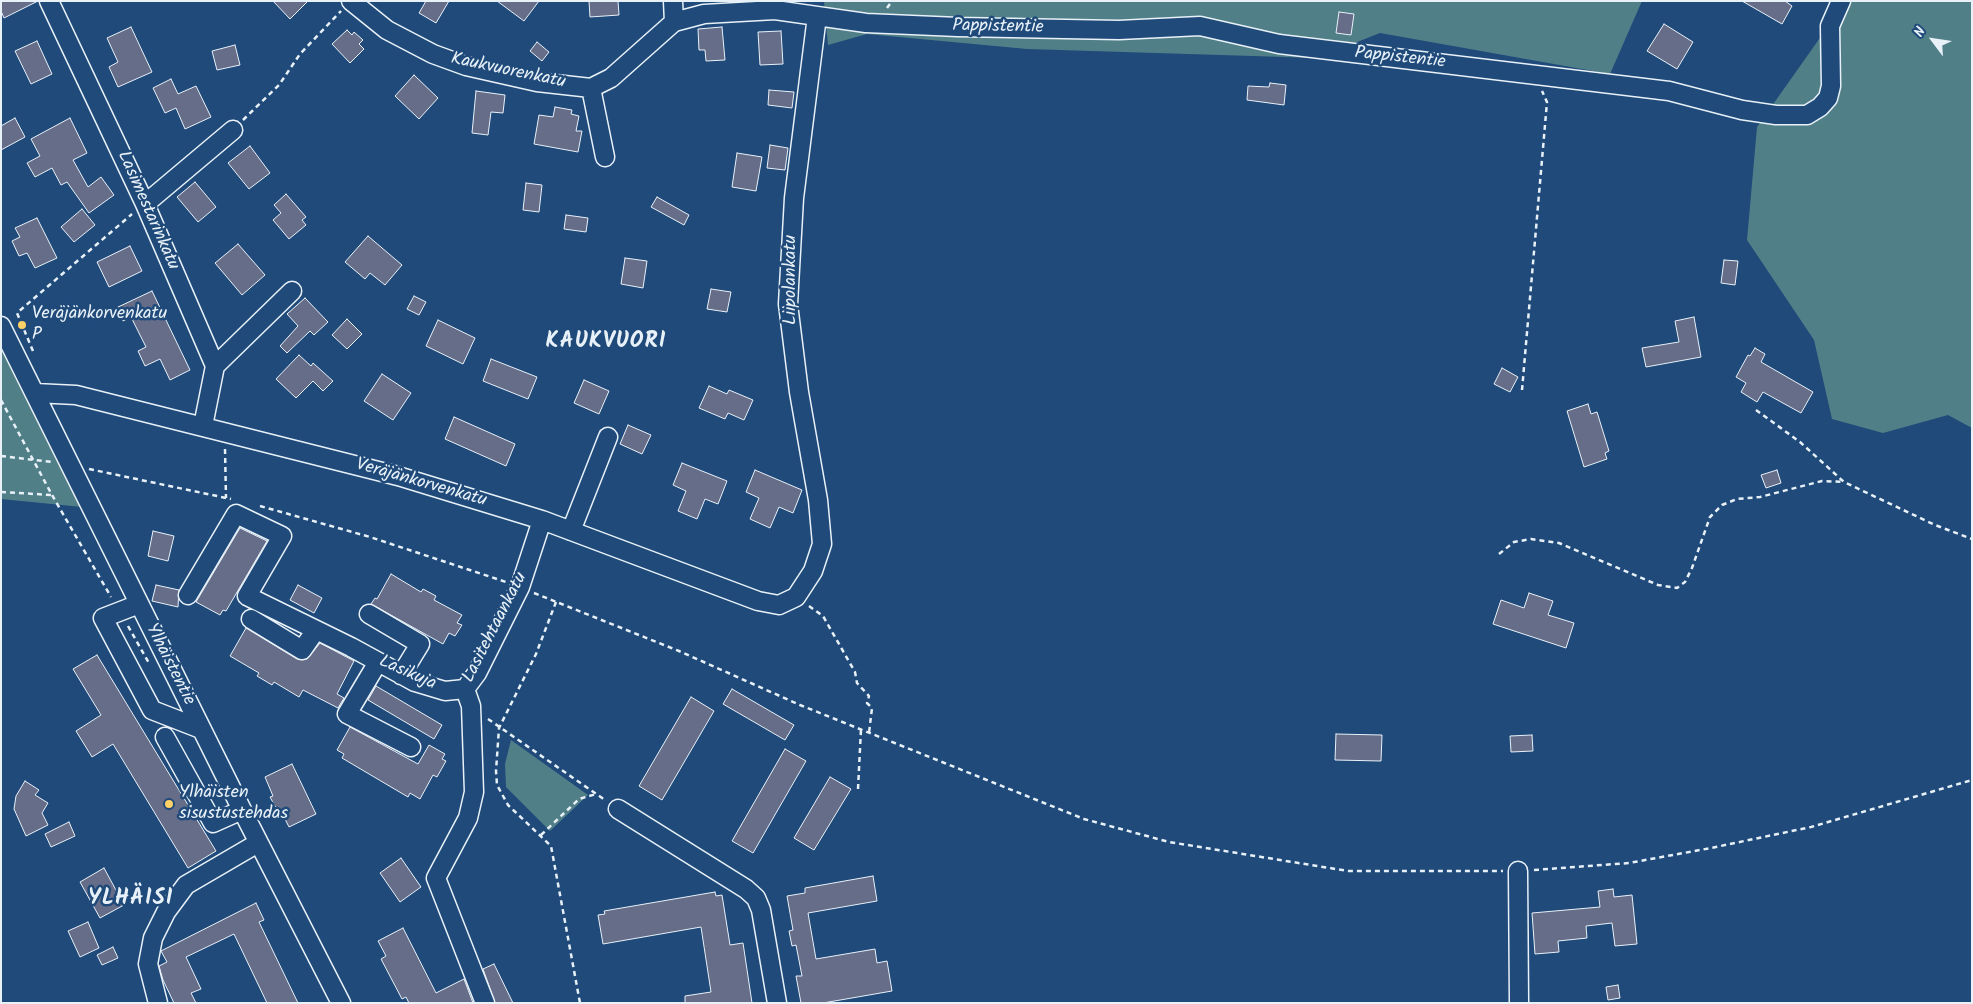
<!DOCTYPE html>
<meta charset="utf-8">
<style>
body{margin:0}
#map{position:relative;width:1973px;height:1004px;overflow:hidden;background:#1f4a7a;font-family:Kalam,sans-serif}
canvas{display:block}
.frame{position:absolute;inset:0;border:2px solid #e8f1f8;pointer-events:none}
.north{position:absolute;left:1908px;top:15px;width:50px;height:50px;-webkit-text-stroke:4px #1f4a7a;paint-order:stroke;rotate:301deg;font-size:14px;font-weight:700;line-height:20px;text-align:center;color:#e8f1f8}
.north::after{content:'';display:block;margin:auto;width:18px;height:22px;background:#e8f1f8;clip-path:polygon(50% 0,100% 100%,50% 72%,0 100%)}
</style>
<div id="map">
<canvas width="1973" height="1004"></canvas>
<div class="frame"></div>
<div class="north">N</div>
</div>
<script>
const c = document.querySelector('canvas').getContext('2d');
c.lineJoin = 'round';
function fillPath(path, color) {
  c.fillStyle = color;
  c.fill(path, 'evenodd');
}
function shape(rows) {
  const path = new Path2D();
  for (const r of rows) {
    path.moveTo(r[0], r[1]);
    for (let i = 2; i < r.length; i += 2) path.lineTo(r[i], r[i + 1]);
  }
  return path;
}
function stroke(path, color, width, dash) {
  c.strokeStyle = color;
  c.lineWidth = width;
  c.lineCap = dash ? 'butt' : 'round';
  c.setLineDash(dash || []);
  c.stroke(path);
}
function write(font, color, halo, rows, align = 'center') {
  c.font = font + ' Kalam,sans-serif';
  c.lineWidth = 5;
  c.setLineDash([]);
  c.textBaseline = 'middle';
  c.strokeStyle = halo;
  c.fillStyle = color;
  for (const [text, x, y, turn = 0] of rows) {
    c.save();
    c.translate(x, y);
    c.rotate((+turn || 0) * Math.PI / 180);
    c.textAlign = isNaN(turn) ? turn : align;
    if (halo) c.strokeText(text, 0, 0);
    c.fillText(text, 0, 0);
    c.restore();
  }
}
fillPath(shape([
 [824,1,1642,1,1610,74,1380,33,1317,58,1027,49,867,34,828,45],
 [1846,1,1972,1,1972,428,1948,415,1883,433,1832,419,1814,340,1747,240,1757,127],
 [1,342,82,507,1,499],
 [511,740,588,795,550,831,506,787,505,764]
]), '#517f88');
const building = shape([
 [1,1,38,1,4,18,1,11,1,1],
 [273,1,308,1,290,19,273,1],
 [426,1,449,1,436,23,419,13,426,1],
 [497,1,539,1,524,21,497,1],
 [589,1,618,1,619,15,590,17,589,1],
 [1742,1,1785,1,1792,6,1782,24,1742,1],
 [1339,12,1354,14,1351,35,1336,33,1339,12],
 [1664,24,1693,42,1677,69,1647,51,1664,24],
 [131,27,152,72,118,87,109,67,118,62,107,38,131,27],
 [722,27,725,60,706,61,705,50,699,50,698,29,722,27],
 [347,30,352,35,354,32,363,40,359,44,364,49,350,63,332,44,347,30],
 [781,31,783,64,760,65,758,32,781,31],
 [37,41,52,74,31,84,15,51,37,41],
 [537,42,549,52,542,61,530,51,537,42],
 [235,45,240,65,217,70,212,51,235,45],
 [414,75,438,98,419,119,395,96,414,75],
 [171,79,178,94,196,86,211,117,185,129,176,108,165,113,153,88,171,79],
 [1270,83,1286,85,1284,105,1247,100,1248,86,1269,87,1270,83],
 [769,90,794,92,792,108,768,105,769,90],
 [476,91,505,95,503,113,491,112,488,135,472,133,476,91],
 [555,107,572,110,571,114,579,116,576,131,582,131,578,152,534,144,539,115,553,117,555,107],
 [15,118,25,137,1,150,1,126,15,118],
 [70,118,87,153,73,160,88,187,101,177,114,195,89,213,67,182,61,185,52,168,35,177,27,163,40,156,31,139,70,118],
 [770,145,788,148,785,170,767,168,770,145],
 [250,146,270,173,249,189,228,163,250,146],
 [737,153,762,157,756,191,732,187,737,153],
 [195,182,216,207,198,222,177,197,195,182],
 [526,183,542,185,539,212,523,210,526,183],
 [286,194,306,217,302,220,306,225,289,239,273,220,281,213,274,205,286,194],
 [657,197,689,215,684,225,651,207,657,197],
 [82,209,95,225,74,242,61,227,82,209],
 [566,215,588,218,586,232,564,229,566,215],
 [37,218,57,258,35,268,27,253,19,256,12,241,20,237,15,228,37,218],
 [368,236,402,265,385,285,370,273,365,279,345,262,368,236],
 [238,244,265,275,242,295,215,263,238,244],
 [130,246,142,271,109,287,97,262,130,246],
 [625,258,647,261,643,288,621,284,625,258],
 [1724,260,1738,261,1735,285,1721,283,1724,260],
 [711,289,731,292,727,312,707,309,711,289],
 [152,291,190,370,170,380,160,359,145,366,138,351,146,347,131,317,123,321,116,308,152,291],
 [414,296,426,302,419,315,407,309,414,296],
 [305,298,328,322,314,335,310,331,287,353,280,346,298,326,287,314,305,298],
 [1694,317,1701,357,1646,367,1642,348,1679,342,1675,321,1694,317],
 [347,319,362,334,347,349,332,335,347,319],
 [438,320,475,338,463,364,426,346,438,320],
 [1755,348,1765,354,1761,362,1813,392,1801,413,1763,392,1757,402,1741,392,1746,383,1736,377,1748,355,1750,356,1755,348],
 [299,355,311,366,313,363,333,381,323,391,313,381,296,398,276,379,299,355],
 [491,359,537,377,528,399,483,381,491,359],
 [1502,368,1518,377,1510,392,1494,384,1502,368],
 [382,374,411,393,393,420,364,401,382,374],
 [584,380,609,391,599,414,574,403,584,380],
 [709,386,727,394,729,390,753,400,744,420,728,413,725,419,699,408,709,386],
 [1588,404,1591,414,1597,412,1609,451,1605,453,1607,459,1584,467,1567,411,1588,404],
 [454,417,515,444,506,466,445,439,454,417],
 [628,425,651,435,642,454,620,444,628,425],
 [682,463,727,481,718,504,705,499,697,519,678,511,686,491,673,485,682,463],
 [755,470,802,490,793,513,779,507,770,528,750,519,759,498,746,492,755,470],
 [1777,470,1781,483,1766,488,1761,475,1777,470],
 [240,528,267,541,226,611,223,610,220,615,196,602,240,528],
 [153,531,174,536,168,561,148,556,153,531],
 [391,574,421,592,423,589,436,596,434,600,462,615,457,623,462,625,455,636,449,633,443,644,371,604,375,598,377,599,391,574],
 [156,585,179,590,178,607,152,601,156,585],
 [298,585,322,598,314,613,290,600,298,585],
 [1529,593,1553,601,1548,615,1574,623,1566,648,1493,624,1501,600,1524,608,1529,593],
 [246,628,297,659,307,659,320,643,354,661,337,694,344,698,338,708,303,690,299,697,274,682,272,685,257,676,259,673,230,656,246,628],
 [97,655,216,851,188,868,113,744,92,757,76,731,101,715,73,669,97,655],
 [376,686,442,725,434,739,368,700,376,686],
 [732,689,794,725,785,740,723,704,732,689],
 [691,697,714,711,662,800,639,786,691,697],
 [350,727,418,764,429,745,445,754,442,759,446,761,437,777,433,775,420,799,410,793,408,797,342,758,344,754,337,750,350,727],
 [1336,734,1382,735,1381,761,1335,760,1336,734],
 [1532,735,1533,751,1511,752,1510,736,1532,735],
 [785,749,806,761,753,853,732,841,785,749],
 [292,764,316,814,289,827,279,807,276,808,270,797,273,796,265,777,292,764],
 [830,777,851,789,814,850,794,838,830,777],
 [25,781,39,790,35,795,48,803,42,813,48,825,26,836,14,809,16,796,25,781],
 [69,822,75,836,51,847,45,834,69,822],
 [401,858,421,887,400,902,380,873,401,858],
 [104,868,124,905,100,918,80,882,104,868],
 [873,876,877,901,808,913,816,959,875,949,877,963,887,961,892,991,823,1003,801,1003,796,976,802,976,796,945,792,946,789,931,793,930,787,896,805,893,805,888,873,876],
 [1613,889,1614,897,1632,895,1637,944,1615,946,1612,923,1586,926,1587,938,1558,941,1559,952,1535,954,1532,913,1600,907,1598,891,1613,889],
 [715,892,716,896,722,895,730,945,743,943,752,1003,685,1003,685,996,711,992,701,927,603,944,598,915,605,914,604,911,715,892],
 [256,903,264,920,259,922,298,1003,267,1003,234,934,186,957,201,989,191,993,196,1003,174,1003,163,980,159,966,167,962,161,951,256,903],
 [88,922,99,948,80,957,68,931,88,922],
 [403,928,436,993,464,979,473,1003,409,1003,406,997,402,999,381,959,386,956,378,941,403,928],
 [113,947,118,958,102,965,97,955,113,947],
 [494,964,513,1003,495,1003,483,969,494,964],
 [1618,985,1620,998,1608,1000,1606,987,1618,985]
]);
fillPath(building, '#666d89');
stroke(building, '#e8f1f8', 1);
const minor = shape([
 [49,1,145,204,215,366,203,426],
 [351,1,387,30,433,54,466,66,537,82,591,88,611,78,674,22,704,14,775,10,866,23,958,27,1119,30,1200,26,1279,44,1669,91,1742,110,1776,115,1807,115,1820,107,1828,98,1831,86,1830,26,1841,1],
 [673,1,674,22],
 [591,88,605,157],
 [145,204,233,130],
 [1,326,242,810,341,1003],
 [215,366,292,291],
 [35,393,76,395,398,476,542,520,758,601,779,605,796,597,813,571,822,544,818,500,799,392,788,304,794,198,817,16],
 [571,531,608,437],
 [188,595,236,514,282,536,247,596,351,647,415,682,445,691,465,689],
 [139,604,103,618,152,710,201,729],
 [369,614,420,644,401,675],
 [251,619,302,650,316,630],
 [378,662,347,714,411,747],
 [165,737,213,823,242,810],
 [618,809,746,889,756,898,761,910,777,1003],
 [1518,871,1519,1003],
 [158,1003,148,964,153,938,166,912,186,885,258,843],
 [485,1003,436,878,468,818,474,792,471,706,465,689,477,673,520,587,542,520]
]);
stroke(minor, '#e8f1f8', 21);
stroke(shape([
 [887,8,892,1],
 [243,120,279,85,300,54,341,11],
 [33,351,17,313,132,214],
 [1522,390,1547,102,1542,91],
 [1,400,52,495,111,597],
 [1756,410,1800,442,1844,482,1935,525,1972,539],
 [225,449,226,498],
 [1,456,52,462],
 [89,469,231,499],
 [1,492,52,495],
 [260,506,370,537,506,582],
 [1499,554,1514,542,1531,539,1559,543,1658,585,1677,588,1685,582,1692,568,1710,517,1722,505,1737,499,1760,497,1822,481,1844,482],
 [534,593,679,651,800,705,1084,819,1169,842,1348,871,1503,871],
 [556,602,536,654,499,728,496,771,497,785,508,805,551,846,580,1003],
 [809,606,823,616,855,672,857,683,869,696,867,703,872,708,869,733],
 [128,626,150,665],
 [488,719,605,800],
 [858,789,861,729],
 [541,835,579,799,596,794],
 [1534,870,1629,863,1711,848,1811,827,1972,780]
]), '#e8f1f8', 2.5, [5, 4]);
stroke(minor, '#1f4a7a', 18);
for (const [x, y, r, color] of [
 [22,325,5,"#ffd166"],
 [169,804,5,"#ffd166"]
]) {
  const dot = new Path2D();
  dot.arc(x, y, r, 0, 2 * Math.PI);
  c.fillStyle = color;
  c.fill(dot);
  stroke(dot, '#1f4a7a', 2);
}
write('18px', '#e8f1f8', '#1f4a7a', [
 ["Pappistentie",998,28,1],
 ["Pappistentie",1400,59,6],
 ["Kaukvuorenkatu",508,72,12],
 ["Lasimestarinkatu",147,211,66],
 ["Liipolankatu",792,280,-90],
 ["Veräjänkorvenkatu",421,484,16],
 ["Lasitehtaankatu",496,628,-63],
 ["Ylhäistentie",169,665,63],
 ["Lasikuja",407,674,24]
]);
write('18px', '#e8f1f8', '#1f4a7a', [
 ["Veräjänkorvenkatu",32,315],
 ["P",32,336],
 ["Ylhäisten",179,794],
 ["sisustustehdas",179,815]
], 'left');
c.letterSpacing = '1px';
write('bold 22px', '#e8f1f8', '#1f4a7a', [
 ["KAUKVUORI",606,343],
 ["YLHÄISI",131,900]
]);
c.letterSpacing = '0px';
</script>
